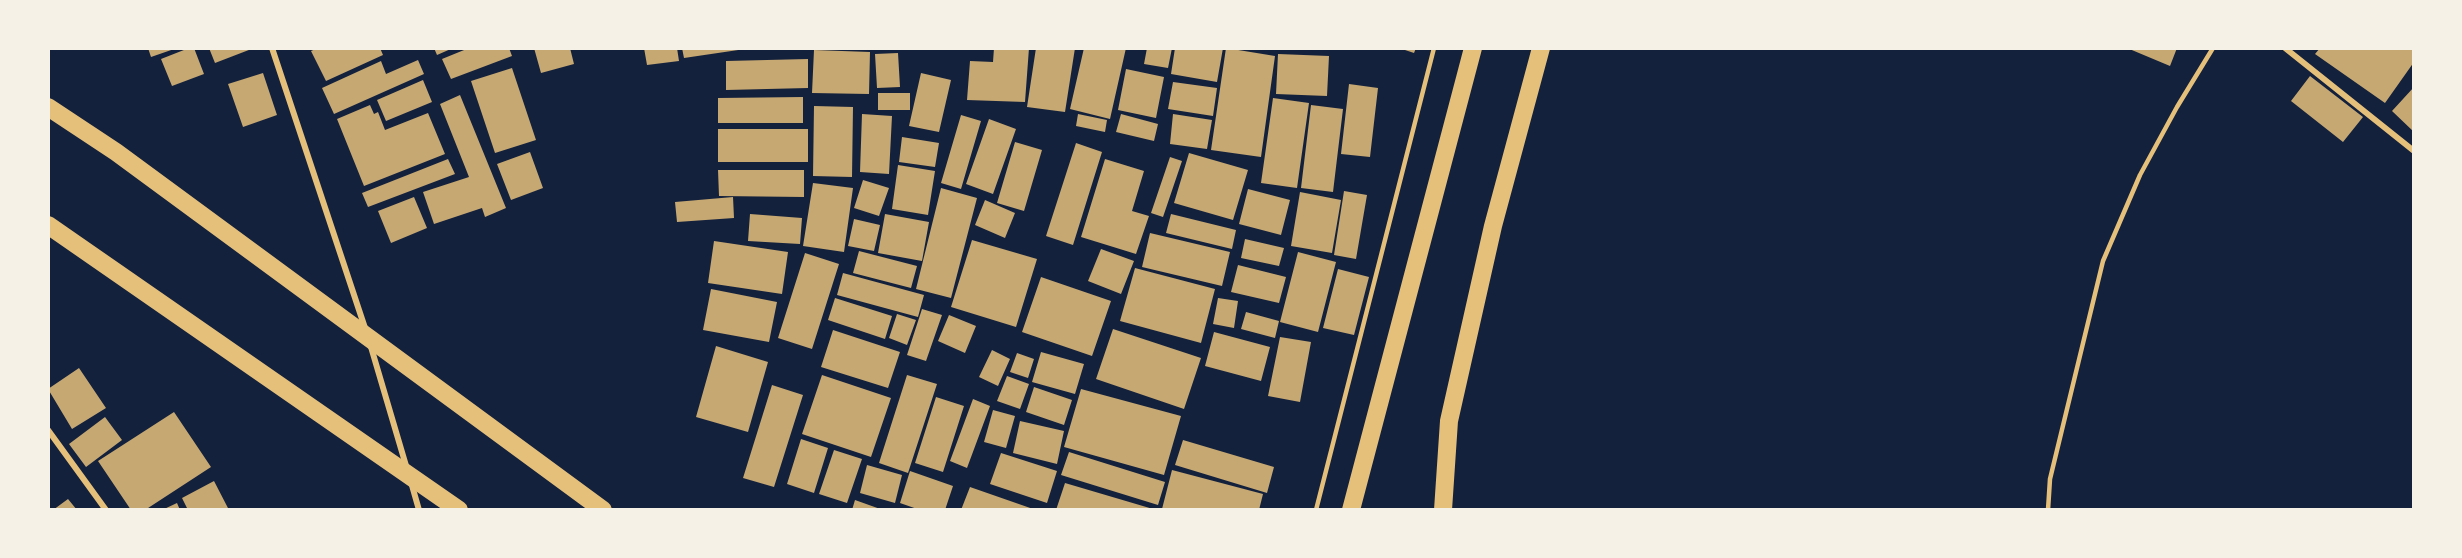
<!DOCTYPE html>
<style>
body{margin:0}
#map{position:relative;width:2462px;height:558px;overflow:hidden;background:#14213d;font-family:"Exo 2",sans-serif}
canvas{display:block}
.frame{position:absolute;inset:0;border:50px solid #f6f1e7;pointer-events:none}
</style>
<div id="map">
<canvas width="2462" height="558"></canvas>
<div class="frame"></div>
</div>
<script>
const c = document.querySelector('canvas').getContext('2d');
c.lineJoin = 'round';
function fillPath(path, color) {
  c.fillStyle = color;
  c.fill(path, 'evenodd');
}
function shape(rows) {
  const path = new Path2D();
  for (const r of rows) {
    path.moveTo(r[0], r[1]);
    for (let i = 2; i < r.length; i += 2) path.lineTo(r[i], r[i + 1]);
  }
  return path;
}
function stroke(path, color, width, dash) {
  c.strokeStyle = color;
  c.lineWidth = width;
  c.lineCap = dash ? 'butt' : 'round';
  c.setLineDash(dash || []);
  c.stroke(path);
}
fillPath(shape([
 [148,48,177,48,151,57],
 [189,48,194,48,204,74,172,86,161,59],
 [209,48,254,48,215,63],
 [318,48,380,48,383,55,326,81,311,51],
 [434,48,453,48,437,55],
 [469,48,509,48,512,56,451,79,442,59],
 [534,48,570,48,574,64,541,73],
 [644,48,677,48,679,61,647,65],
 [682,48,745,48,745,49,684,58],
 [994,48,1029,48,1025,102,967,100,970,61,993,62],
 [1036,48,1075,48,1065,112,1027,107],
 [1084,48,1126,48,1110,119,1070,109],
 [1147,48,1172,48,1168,68,1144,64],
 [1175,48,1223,48,1217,82,1171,74],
 [1226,48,1275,56,1261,157,1211,150],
 [1399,48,1416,48,1414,53],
 [2127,48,2177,48,2170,66],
 [2320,48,2414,48,2414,62,2385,103,2315,54],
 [814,50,870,52,869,94,812,93],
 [898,53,900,87,877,88,875,54],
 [1278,54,1329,56,1327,96,1276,94],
 [808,59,808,88,726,90,726,61],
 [418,60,424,74,334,114,322,88,381,61,386,74],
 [512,68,536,140,495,153,471,81],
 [1126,69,1164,77,1156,118,1118,110],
 [263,73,277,115,243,127,228,84],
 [921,73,951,80,939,132,909,126],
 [2310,76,2363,117,2343,142,2291,101],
 [423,80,432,102,386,121,377,100],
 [1173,82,1217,88,1213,116,1168,109],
 [1349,84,1378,88,1370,157,1341,154],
 [2414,87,2414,132,2392,111],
 [878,93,910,93,910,110,878,110],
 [460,95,506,208,485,217,482,208,434,224,423,192,469,177,440,104],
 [803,97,803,123,718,123,718,98],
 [1273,98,1309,103,1297,188,1261,183],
 [370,105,374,114,378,112,385,130,428,113,445,154,364,186,337,119],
 [1311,105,1343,109,1333,192,1301,188],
 [814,106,853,107,852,177,813,176],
 [862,114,892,116,889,174,860,172],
 [1078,114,1107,120,1105,132,1076,126],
 [1121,114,1158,124,1154,141,1116,132],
 [1173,114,1212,120,1207,149,1170,144],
 [961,115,981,121,961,189,941,183],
 [989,119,1016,129,993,194,966,184],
 [718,129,808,129,808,162,718,162],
 [902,137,939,143,935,167,899,162],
 [1015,142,1042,150,1024,211,997,203],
 [1076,143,1102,152,1073,245,1046,236],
 [530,152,543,188,511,200,497,164],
 [1189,153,1248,170,1233,220,1174,203],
 [1170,157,1182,161,1163,217,1151,213],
 [448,159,455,174,368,207,362,193],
 [1105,159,1144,171,1132,211,1149,216,1136,254,1081,237],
 [898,165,935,171,928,215,892,209],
 [718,170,804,170,804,197,719,196],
 [863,180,889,188,879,216,854,208],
 [813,183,853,188,844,252,803,246],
 [941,188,977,198,951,298,916,289],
 [1248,189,1290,200,1281,235,1239,224],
 [1344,191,1367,195,1356,259,1334,255],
 [1300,192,1341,200,1332,253,1291,246],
 [414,197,427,228,391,243,378,211],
 [733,197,734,218,677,222,675,202],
 [985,200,1015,213,1005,238,975,225],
 [750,214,802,218,800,244,748,241],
 [885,214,929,222,922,261,878,253],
 [1171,214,1236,230,1232,249,1166,233],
 [854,219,880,225,874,251,848,246],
 [1150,233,1230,252,1222,286,1142,267],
 [1245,239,1284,248,1279,266,1241,258],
 [972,240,1037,259,1016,327,951,307],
 [714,241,788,252,782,294,708,283],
 [1101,249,1134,261,1121,294,1088,281],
 [859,251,917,266,911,288,853,273],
 [1298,252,1336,262,1318,332,1280,322],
 [805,253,839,264,812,349,778,338],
 [1238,265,1286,277,1279,303,1231,292],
 [1135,268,1215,289,1201,343,1120,321],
 [1338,269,1369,277,1354,335,1323,328],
 [843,273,924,295,918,317,837,295],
 [1041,277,1111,301,1092,356,1022,332],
 [711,289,777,302,769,342,703,330],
 [835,298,892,316,885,339,828,320],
 [1218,298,1238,301,1234,328,1213,324],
 [922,309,942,315,926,361,907,355],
 [1246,312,1279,321,1275,338,1241,329],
 [897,314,916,320,907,345,889,338],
 [949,315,976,326,965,353,938,341],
 [1113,329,1201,358,1184,409,1096,379],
 [833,330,900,352,888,388,821,367],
 [1214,332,1270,347,1261,381,1205,366],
 [1280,337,1311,342,1300,402,1268,396],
 [716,346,768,362,748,432,696,417],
 [992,350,1010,359,998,386,979,377],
 [1041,352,1084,364,1075,394,1032,382],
 [1017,353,1034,359,1028,378,1010,372],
 [79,368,106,408,72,429,48,389],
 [822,375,891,398,871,457,802,434],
 [907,375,937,384,908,473,879,463],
 [1007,376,1029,384,1020,409,997,401],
 [772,385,803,395,774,487,743,478],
 [1034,387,1072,400,1064,425,1026,412],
 [1081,389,1181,416,1164,475,1064,447],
 [936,397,964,406,943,472,915,463],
 [973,399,990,406,967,468,950,461],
 [993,410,1015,416,1006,448,984,442],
 [174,412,211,467,145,510,131,510,98,461],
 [105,417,122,440,86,467,69,444],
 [1020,421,1064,431,1057,464,1013,453],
 [801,439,828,448,814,493,787,484],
 [1183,440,1274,467,1267,493,1175,465],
 [834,450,862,459,847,503,819,494],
 [1069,452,1165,482,1158,505,1061,475],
 [1001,453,1057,471,1047,503,990,484],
 [867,465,902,475,895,503,860,493],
 [1172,470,1263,494,1259,510,1162,509],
 [910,471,953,486,945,510,920,510,900,503],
 [214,481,229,510,188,510,182,498],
 [1065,483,1153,509,1153,510,1056,510],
 [970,487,1036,510,961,510],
 [68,499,77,510,53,510],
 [855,500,883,510,852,510],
 [177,503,180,510,162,510]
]), '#c6a872');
stroke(shape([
 [1316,510,1434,48],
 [2048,510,2050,479,2103,261,2140,175,2177,107,2213,48]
]), '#e5c07b', 4.5);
stroke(shape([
 [272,48,366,331],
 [2285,48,2414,151],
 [371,347,407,469],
 [48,430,106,510],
 [411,482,419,510]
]), '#e5c07b', 6);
stroke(shape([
 [48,107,116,152,603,510],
 [48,225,459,510],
 [1351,510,1473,48],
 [1443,510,1449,421,1493,226,1541,48]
]), '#e5c07b', 18);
</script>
